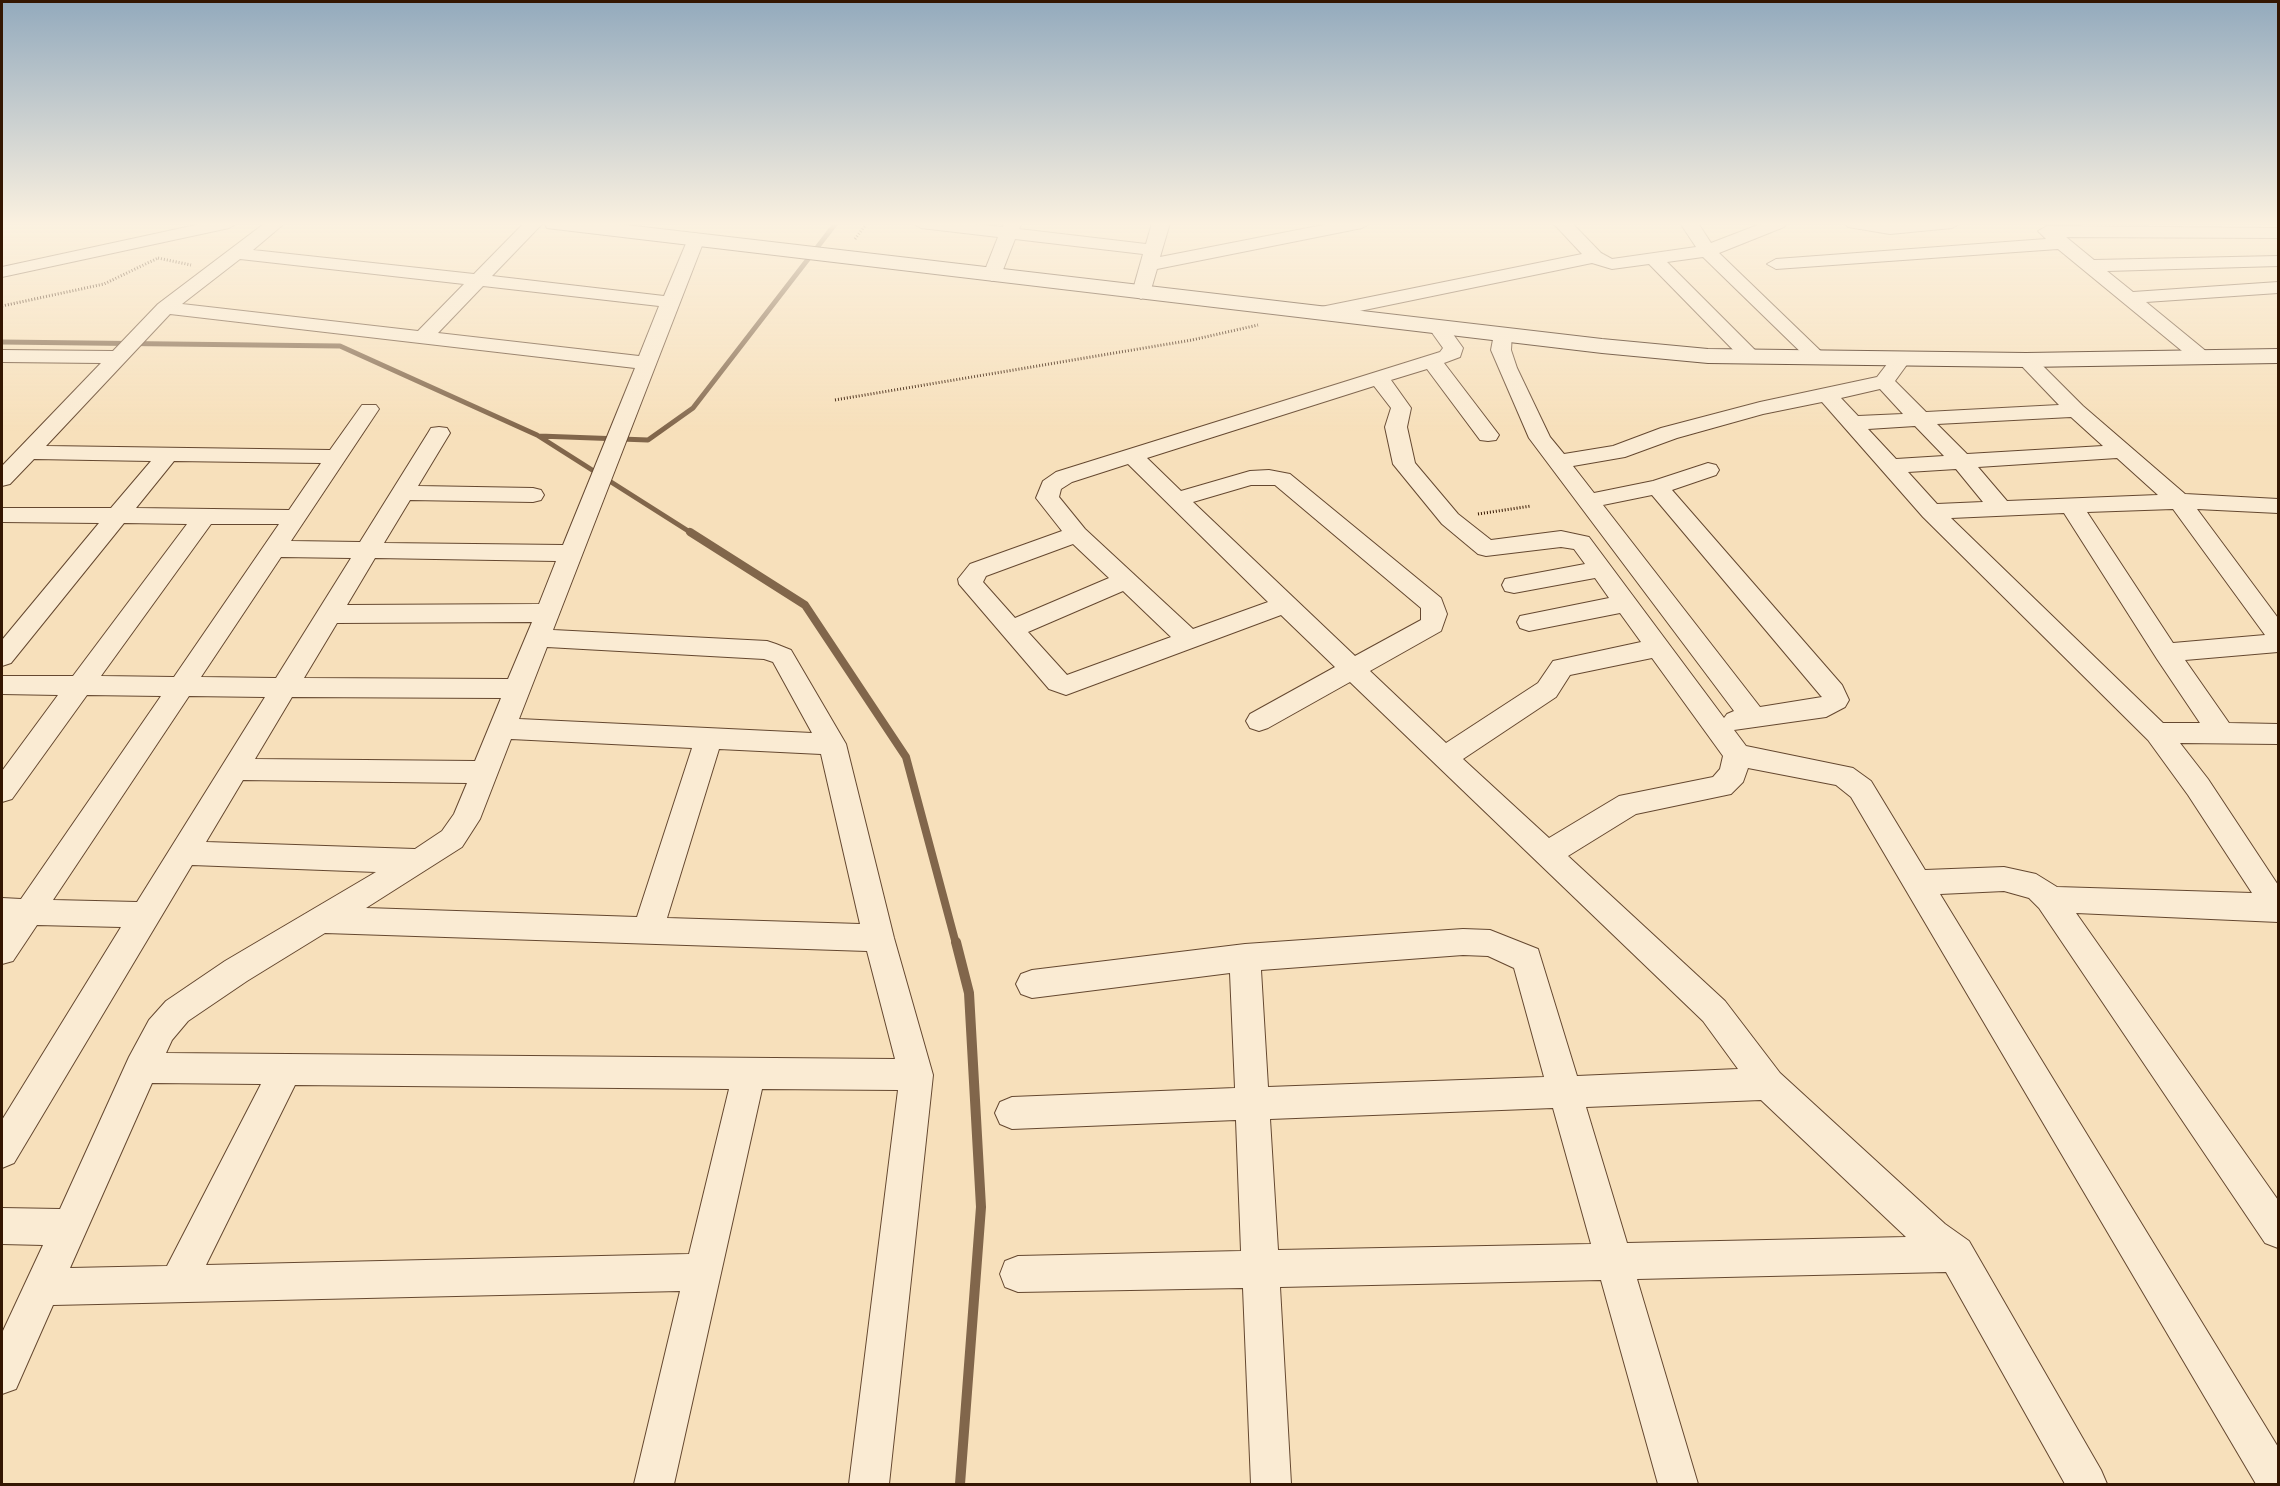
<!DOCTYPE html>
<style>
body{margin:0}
#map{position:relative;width:2280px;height:1486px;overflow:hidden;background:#f7e0bb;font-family:"Libre Bodoni",serif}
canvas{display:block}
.frame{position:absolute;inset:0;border:3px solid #341601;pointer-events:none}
</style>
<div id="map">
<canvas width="2280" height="1486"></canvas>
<div class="frame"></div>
</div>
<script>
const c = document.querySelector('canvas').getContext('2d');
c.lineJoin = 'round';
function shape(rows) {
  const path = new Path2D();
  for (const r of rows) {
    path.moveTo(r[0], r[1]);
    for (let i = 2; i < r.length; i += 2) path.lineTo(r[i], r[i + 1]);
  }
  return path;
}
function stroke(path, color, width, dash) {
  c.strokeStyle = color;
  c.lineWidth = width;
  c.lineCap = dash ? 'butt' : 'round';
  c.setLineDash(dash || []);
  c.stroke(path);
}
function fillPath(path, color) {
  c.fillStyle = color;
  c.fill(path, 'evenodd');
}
stroke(shape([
 [2,342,340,346,537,435,693,534],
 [539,436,648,440,693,408,836,223]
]), '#81664b', 5);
stroke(shape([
 [690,532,805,605,906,757,956,944]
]), '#81664b', 8);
stroke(shape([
 [956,942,969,993,981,1207,960,1484]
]), '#81664b', 10);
const street = shape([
 [205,223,238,223,229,228,2,277,2,267,205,223],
 [265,223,285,223,253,250,474,274,524,223,543,223,492,276,664,296,690,234,696,233,705,238,553,630,767,641,776,644,791,650,846,744,894,938,933,1075,889,1484,849,1484,898,1090,762,1089,674,1484,634,1484,680,1291,53,1305,16,1389,2,1394,2,1333,43,1245,2,1244,2,1208,60,1209,129,1057,149,1020,166,1001,225,961,376,872,192,865,14,1163,2,1168,2,1120,121,927,37,925,13,961,2,964,2,898,21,899,161,696,87,695,12,799,2,802,2,771,58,695,2,694,2,676,73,676,187,524,124,523,11,663,2,666,2,640,99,523,2,522,2,508,111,508,151,461,34,459,10,484,2,486,2,466,101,363,2,362,2,350,113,351,158,304,265,223],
 [240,259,464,284,418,331,182,304,240,259],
 [483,286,659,306,639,356,438,333,483,286],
 [170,314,635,368,563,545,384,543,410,500,533,502,541,500,544,495,541,490,533,488,418,486,450,433,447,428,439,427,431,428,428,433,360,542,291,541,379,409,376,405,362,405,330,450,46,446,170,314],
 [174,461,321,463,289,510,136,508,174,461],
 [211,524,279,524,174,677,101,676,211,524],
 [281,557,351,558,276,678,201,677,281,557],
 [375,558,556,561,539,604,347,605,375,558],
 [532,622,508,679,304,678,337,623,532,622],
 [547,647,764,659,773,662,812,733,519,719,547,647],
 [189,696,265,697,137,902,53,900,189,696],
 [292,697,501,698,475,761,255,759,292,697],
 [511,739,692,748,637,917,366,908,462,847,480,819,511,739],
 [719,749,821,754,860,924,667,918,719,749],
 [243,780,467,783,454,814,442,831,415,849,206,842,243,780],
 [325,933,867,951,895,1059,166,1053,172,1040,188,1021,247,981,325,933],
 [152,1083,261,1084,167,1266,70,1268,152,1083],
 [295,1085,729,1089,689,1254,206,1265,295,1085],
 [912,223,966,223,1003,227,1004,223,1022,223,1019,229,1146,244,1152,223,1170,223,1160,257,1333,223,1371,223,1362,228,1157,269,1150,293,1141,299,1132,293,1143,254,1015,239,1001,275,992,281,983,275,998,237,921,228,912,223],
 [1553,223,1572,223,1601,253,1612,259,1696,247,1680,223,1698,223,1711,243,1763,223,1787,223,1784,227,1719,253,1829,359,1826,363,1812,363,1703,257,1667,262,1758,353,1761,357,1758,361,1744,361,1649,264,1612,269,1592,263,1321,319,1311,313,1321,307,1582,254,1553,223],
 [1845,223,1890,224,1961,223,1952,228,1890,234,1848,227,1845,223],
 [2047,226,2278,228,2278,238,2066,237,2094,260,2278,256,2278,266,2107,271,2133,292,2278,282,2278,293,2146,302,2207,352,2210,356,2207,360,2200,362,2193,360,2058,249,1776,269,1767,264,1776,259,2046,239,2038,231,2047,226],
 [1438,321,1445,323,1463,348,1460,357,1444,363,1499,435,1496,440,1488,441,1480,440,1427,369,1391,380,1411,408,1407,427,1415,463,1458,514,1491,540,1561,531,1589,537,1724,718,1727,714,1734,711,1529,438,1491,350,1495,329,1509,329,1512,333,1511,350,1517,368,1550,437,1564,454,1613,446,1661,428,1760,402,1877,377,1894,355,1901,353,1908,355,1911,359,1895,381,1926,412,2059,405,2016,360,2019,356,2026,354,2033,356,2083,406,2185,494,2278,499,2278,513,2197,509,2278,618,2278,652,2185,660,2229,723,2278,724,2278,744,2180,743,2208,779,2278,885,2278,922,2076,913,2278,1200,2278,1248,2265,1243,2039,908,2029,898,2004,891,1940,894,2278,1447,2278,1484,2256,1484,1851,797,1836,785,1748,768,1743,782,1731,794,1636,814,1568,856,1725,1001,1780,1073,1945,1224,1969,1241,2101,1470,2107,1484,2065,1484,1946,1272,1637,1279,1698,1484,1658,1484,1601,1280,1280,1287,1291,1484,1251,1484,1243,1288,1018,1292,1005,1287,1000,1274,1005,1261,1018,1256,1241,1251,1236,1120,1012,1129,1000,1124,995,1113,1000,1102,1012,1097,1235,1088,1230,973,1032,998,1021,994,1016,984,1021,974,1032,970,1245,944,1463,929,1490,930,1538,949,1577,1076,1738,1069,1703,1021,1350,682,1268,728,1259,731,1250,728,1246,721,1250,714,1335,667,1281,615,1066,695,1049,689,959,584,958,579,970,564,1062,531,1036,498,1043,481,1056,472,1440,352,1443,348,1428,327,1438,321],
 [1374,386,1391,408,1385,427,1393,464,1442,524,1478,554,1486,556,1561,547,1574,549,1585,564,1505,579,1502,585,1505,591,1514,593,1595,578,1609,598,1520,616,1517,622,1520,628,1529,631,1620,613,1641,642,1553,661,1538,683,1446,743,1370,671,1441,631,1447,614,1441,598,1290,474,1269,470,1250,471,1181,491,1147,458,1374,386],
 [1880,389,1903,414,1858,416,1841,398,1880,389],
 [1822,402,1923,517,2148,740,2188,795,2252,893,2057,887,2036,874,2004,867,1925,870,1871,781,1853,768,1746,746,1734,730,1826,717,1845,707,1849,700,1842,685,1672,490,1716,475,1719,470,1716,465,1708,463,1653,481,1594,493,1573,466,1625,457,1677,438,1763,414,1822,402],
 [2071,417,2103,446,1967,454,1937,424,2071,417],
 [1915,426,1944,456,1896,459,1868,429,1915,426],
 [2117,458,2158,495,2007,501,1978,467,2117,458],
 [1128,464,1268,602,1193,629,1085,529,1059,497,1061,489,1072,482,1128,464],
 [1956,469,1983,502,1937,504,1908,472,1956,469],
 [1251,485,1275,485,1421,608,1421,620,1355,656,1193,502,1251,485],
 [1652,495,1821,696,1822,697,1760,707,1603,505,1652,495],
 [2173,509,2265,635,2173,643,2087,512,2173,509],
 [2064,513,2157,659,2200,723,2163,723,1951,518,2064,513],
 [1073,544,1109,578,1015,618,983,582,986,576,1073,544],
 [1123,591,1171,637,1067,675,1028,632,1123,591],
 [1652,658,1723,756,1720,769,1713,777,1619,796,1549,838,1463,759,1556,697,1570,675,1652,658],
 [1463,955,1488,956,1514,968,1544,1077,1268,1087,1261,970,1463,955],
 [1761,1100,1906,1237,1627,1243,1586,1107,1761,1100],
 [1553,1108,1591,1244,1278,1250,1270,1119,1553,1108]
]);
const secondary = shape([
 [544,223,609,223,1602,339,1708,349,2026,353,2278,349,2278,363,2026,367,1708,363,1602,353,555,229,547,228,544,223]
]);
stroke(street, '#654830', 2);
stroke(secondary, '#341601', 2);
stroke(shape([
 [855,239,867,223],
 [158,258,191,265],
 [2,306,104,284,158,258],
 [835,400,1192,340,1258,325],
 [1478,514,1531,506]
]), '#341601', 3, [1, 2]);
fillPath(street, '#faebd3');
fillPath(secondary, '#faebd3');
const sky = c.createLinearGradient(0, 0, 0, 431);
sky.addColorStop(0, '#93aabd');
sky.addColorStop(0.52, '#fbf1e0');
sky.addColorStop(1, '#fbf1e000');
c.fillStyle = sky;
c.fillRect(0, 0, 2280, 431);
</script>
